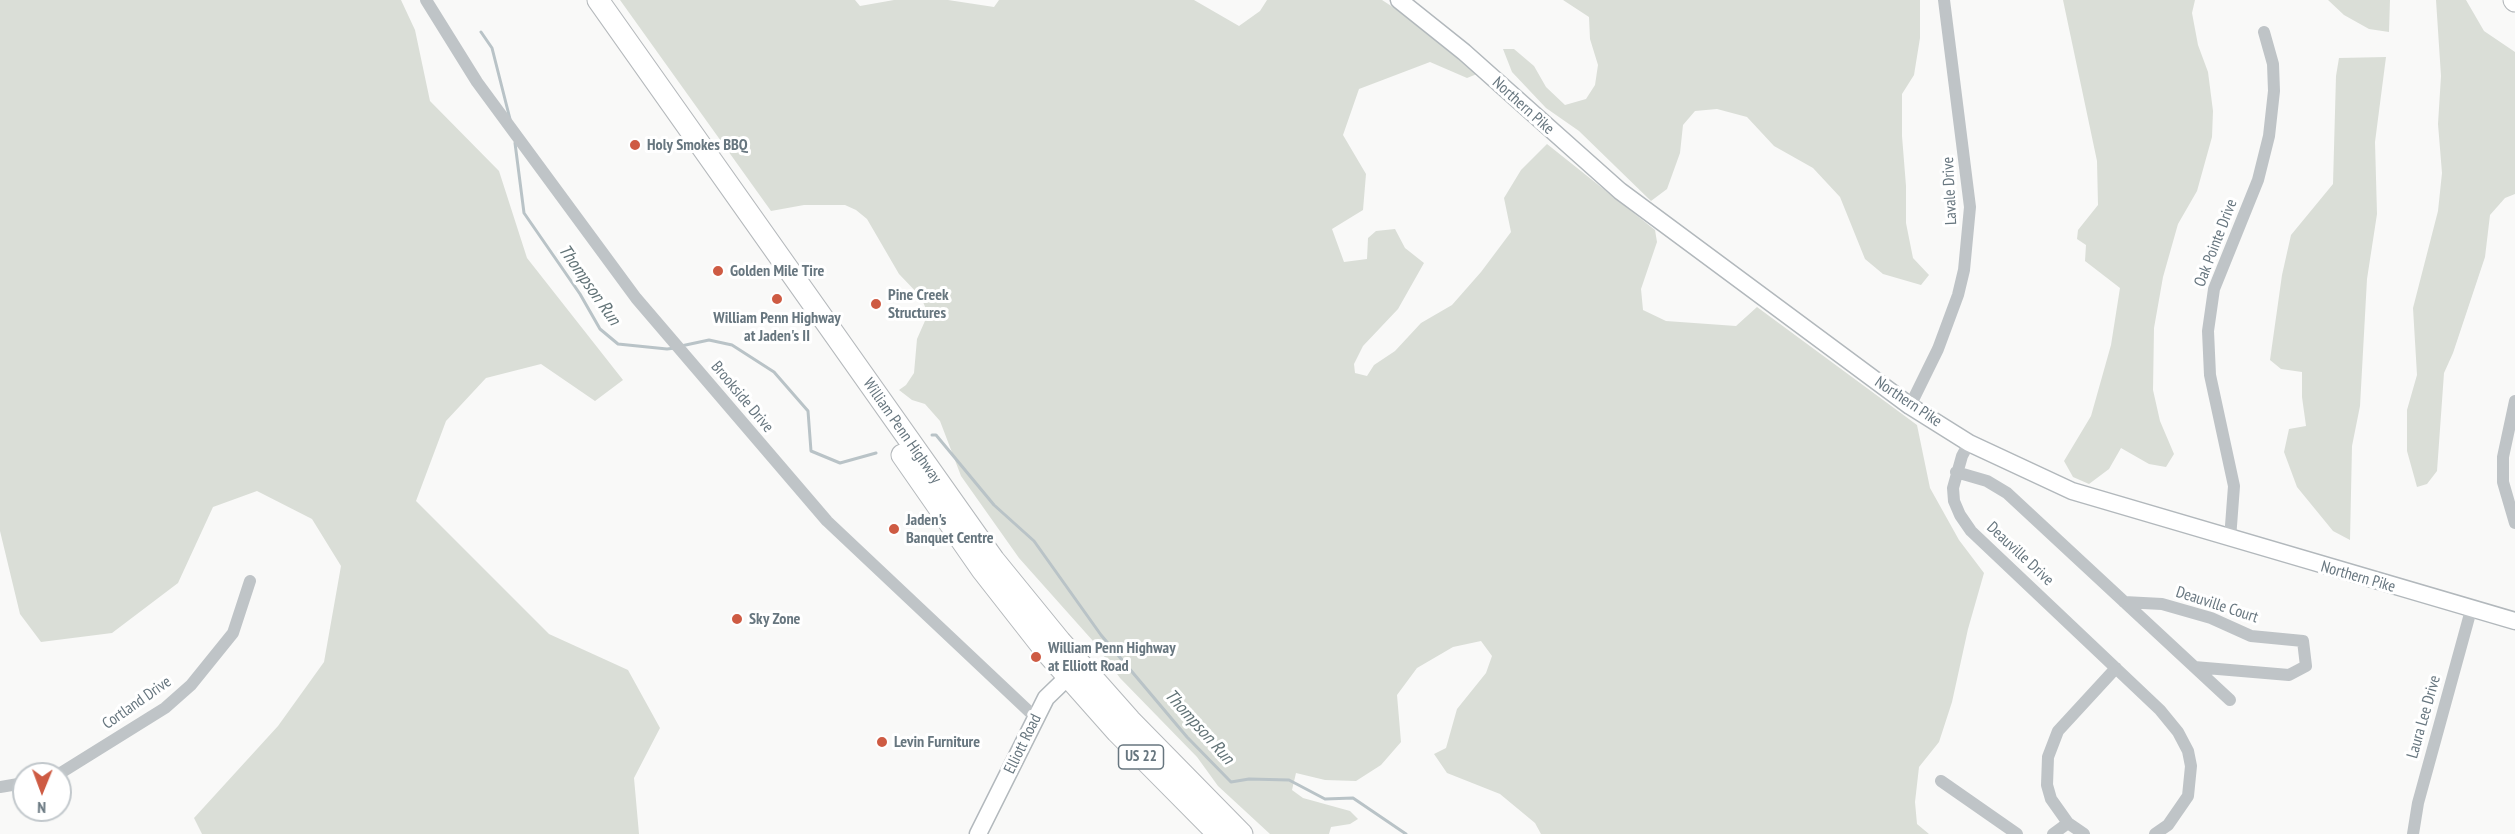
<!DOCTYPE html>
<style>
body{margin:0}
#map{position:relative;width:2515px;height:834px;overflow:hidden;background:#f9f9f8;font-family:"PT Sans Narrow",sans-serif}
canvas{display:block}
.north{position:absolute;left:12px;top:762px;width:60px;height:60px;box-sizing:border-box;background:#fff;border:2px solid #c2c8cc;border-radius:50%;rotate:181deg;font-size:16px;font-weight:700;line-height:24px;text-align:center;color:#67767f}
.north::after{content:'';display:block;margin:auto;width:21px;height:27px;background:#ce5b43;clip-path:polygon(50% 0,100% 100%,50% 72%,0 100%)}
</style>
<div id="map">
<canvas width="2515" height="834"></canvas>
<div class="north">N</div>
</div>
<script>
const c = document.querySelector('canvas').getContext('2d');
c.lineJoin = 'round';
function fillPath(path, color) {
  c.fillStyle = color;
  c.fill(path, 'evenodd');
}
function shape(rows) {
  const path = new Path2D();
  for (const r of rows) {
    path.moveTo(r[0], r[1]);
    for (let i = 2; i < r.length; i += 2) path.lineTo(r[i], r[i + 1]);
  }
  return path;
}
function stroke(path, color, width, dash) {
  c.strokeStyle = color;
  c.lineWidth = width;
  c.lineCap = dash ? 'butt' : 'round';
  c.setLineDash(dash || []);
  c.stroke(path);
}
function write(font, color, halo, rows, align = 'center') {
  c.font = font + ' "PT Sans Narrow",sans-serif';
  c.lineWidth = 6;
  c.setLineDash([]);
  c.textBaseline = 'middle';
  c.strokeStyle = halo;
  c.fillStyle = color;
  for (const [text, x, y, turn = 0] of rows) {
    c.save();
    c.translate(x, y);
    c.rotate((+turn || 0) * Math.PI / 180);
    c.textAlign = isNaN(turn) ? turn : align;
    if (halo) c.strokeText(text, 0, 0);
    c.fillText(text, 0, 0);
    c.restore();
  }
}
fillPath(shape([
 [0,0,401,0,415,30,430,101,499,171,527,258,623,380,595,401,541,364,486,378,446,421,416,501,549,634,628,670,660,728,634,778,639,834,202,834,194,818,278,726,324,662,341,566,312,519,257,491,213,507,178,583,112,633,41,642,20,614,0,531],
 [620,0,855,0,860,6,894,0,948,0,994,7,999,0,1194,0,1239,26,1260,11,1267,0,1382,0,1422,26,1477,74,1467,78,1430,62,1359,89,1343,135,1366,174,1363,210,1332,229,1344,262,1367,259,1368,238,1376,231,1395,229,1405,248,1424,263,1398,309,1363,346,1354,364,1355,373,1367,376,1374,365,1395,351,1421,323,1452,305,1481,272,1511,232,1504,198,1521,170,1547,144,1655,230,1657,242,1641,289,1643,310,1666,321,1736,326,1757,307,1917,425,1930,488,1959,540,1984,573,1968,629,1952,702,1939,742,1919,767,1915,802,1917,824,1929,834,1541,834,1535,823,1500,794,1447,773,1434,754,1446,748,1457,709,1486,673,1492,656,1481,641,1453,647,1417,668,1397,695,1401,742,1381,765,1356,781,1325,780,1296,773,1292,790,1303,798,1350,811,1358,819,1350,824,1331,827,1329,834,1270,834,1218,786,1197,757,1120,678,1093,641,1019,558,961,476,940,421,925,404,912,400,899,390,906,385,914,373,917,339,928,314,921,297,899,274,867,219,856,210,845,205,804,205,771,211],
 [1563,0,1920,0,1920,38,1914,75,1902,94,1902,136,1906,186,1906,223,1913,258,1929,275,1921,285,1883,274,1865,259,1840,197,1813,168,1774,146,1747,117,1717,109,1695,111,1683,125,1680,153,1667,189,1651,201,1579,131,1546,108,1512,72,1503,49,1514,49,1534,66,1546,87,1565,105,1586,99,1595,85,1598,65,1590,39,1589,17],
 [2063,0,2195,0,2192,13,2198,45,2208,72,2213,111,2212,137,2197,191,2178,224,2163,277,2154,328,2153,390,2160,421,2174,454,2166,467,2149,464,2121,448,2109,469,2089,484,2073,477,2064,461,2091,416,2111,345,2120,288,2085,261,2086,245,2077,239,2078,230,2098,205,2097,161],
 [2328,0,2390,0,2389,32,2369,29,2344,15],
 [2436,0,2466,0,2484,31,2515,52,2515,194,2505,198,2490,215,2485,257,2453,353,2444,373,2437,471,2427,484,2417,487,2407,451,2407,410,2417,375,2413,308,2438,211,2442,173,2438,124,2441,76],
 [2386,57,2375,142,2377,214,2367,279,2360,406,2352,446,2350,540,2333,531,2297,487,2284,452,2289,429,2306,426,2302,397,2302,372,2281,369,2270,360,2282,275,2291,235,2333,184,2336,76,2339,58]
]), '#daded7');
stroke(shape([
 [481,32,492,48,510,119],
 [515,143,524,213,580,294,600,329,618,344,667,349,675,348],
 [681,346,709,340,732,345,774,372,808,411,811,451,840,463,876,453],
 [932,435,936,435,994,505,1034,541,1101,635,1187,737,1231,782,1249,779,1289,780,1325,799,1353,798,1406,834]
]), '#b9c3c7', 3);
const secondary = shape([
 [1399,0,1464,52,1620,191,1910,406,1969,443,2072,491,2515,621],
 [978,834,1046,698,1076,669]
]);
const highway = shape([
 [598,0,994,560,1060,641,1130,720,1242,834],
 [2514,0,2515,1],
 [902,455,982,570,1047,653,1117,732,1218,834]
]);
stroke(secondary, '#b2b8bc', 19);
stroke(highway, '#b5b9bc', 23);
stroke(shape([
 [426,0,477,82,636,298,827,521,1036,718],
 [2515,401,2503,457,2503,482,2515,523],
 [1910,406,1938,349,1958,295,1964,270,1970,207,1944,0],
 [1969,443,1962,456,1953,488,1954,501,1960,515,1971,531,2160,710,2178,732,2188,751,2191,766,2188,796,2168,825,2155,834],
 [1956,472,1987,481,2007,493,2230,700],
 [2230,539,2234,486,2210,375,2208,331,2214,289,2258,180,2269,136,2274,91,2273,64,2264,32],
 [2124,602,2162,604,2211,618,2251,636,2303,641,2306,666,2289,675,2194,667],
 [59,774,165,708,191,685,233,633,250,581],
 [1941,781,2017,834],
 [0,787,24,783],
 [2053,834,2068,823],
 [2084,834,2068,823,2051,799,2047,785,2048,757,2058,731,2116,668],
 [2413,834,2418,803,2471,610]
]), '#bfc4c7', 12);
stroke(secondary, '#fff', 16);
stroke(highway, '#fff', 21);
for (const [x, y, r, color] of [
 [635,145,6,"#ce5b43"],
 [718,271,6,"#ce5b43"],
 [777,299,6,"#ce5b43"],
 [876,304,6,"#ce5b43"],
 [894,529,6,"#ce5b43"],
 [737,619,6,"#ce5b43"],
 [1036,657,6,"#ce5b43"],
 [882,742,6,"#ce5b43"]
]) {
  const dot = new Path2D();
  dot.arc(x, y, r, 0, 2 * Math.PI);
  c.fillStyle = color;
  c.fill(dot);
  stroke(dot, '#fff', 2);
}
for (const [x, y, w] of [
 [1141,757,45]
]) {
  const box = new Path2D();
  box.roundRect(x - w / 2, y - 12, w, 24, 4.5);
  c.fillStyle = '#fff';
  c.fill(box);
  stroke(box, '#67767f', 1.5);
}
write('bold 15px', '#67767f', null, [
 ["US 22",1141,757]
]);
write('16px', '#67767f', '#fff', [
 ["Northern Pike",1523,106,42],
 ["Lavale Drive",1950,191,-93],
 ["Oak Pointe Drive",2216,243,-69],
 ["Brookside Drive",742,397,50],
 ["Northern Pike",1908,402,34],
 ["William Penn Highway",902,431,55],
 ["Deauville Drive",2020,554,43],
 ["Northern Pike",2358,577,16],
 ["Deauville Court",2217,605,18],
 ["Cortland Drive",137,703,-35],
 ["Laura Lee Drive",2424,717,-74],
 ["Elliott Road",1023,744,-64]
]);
write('bold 16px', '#67767f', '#fff', [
 ["Holy Smokes BBQ",647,145],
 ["Golden Mile Tire",730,271],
 ["Pine Creek",888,295],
 ["Structures",888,313],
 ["William Penn Highway",777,318,"center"],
 ["at Jaden's II",777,336,"center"],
 ["Jaden's",906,520],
 ["Banquet Centre",906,538],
 ["Sky Zone",749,619],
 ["William Penn Highway",1048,648],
 ["at Elliott Road",1048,666],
 ["Levin Furniture",894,742]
], 'left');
write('italic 18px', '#637478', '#fff', [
 ["Thompson Run",589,285,55],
 ["Thompson Run",1199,727,48]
]);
</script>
